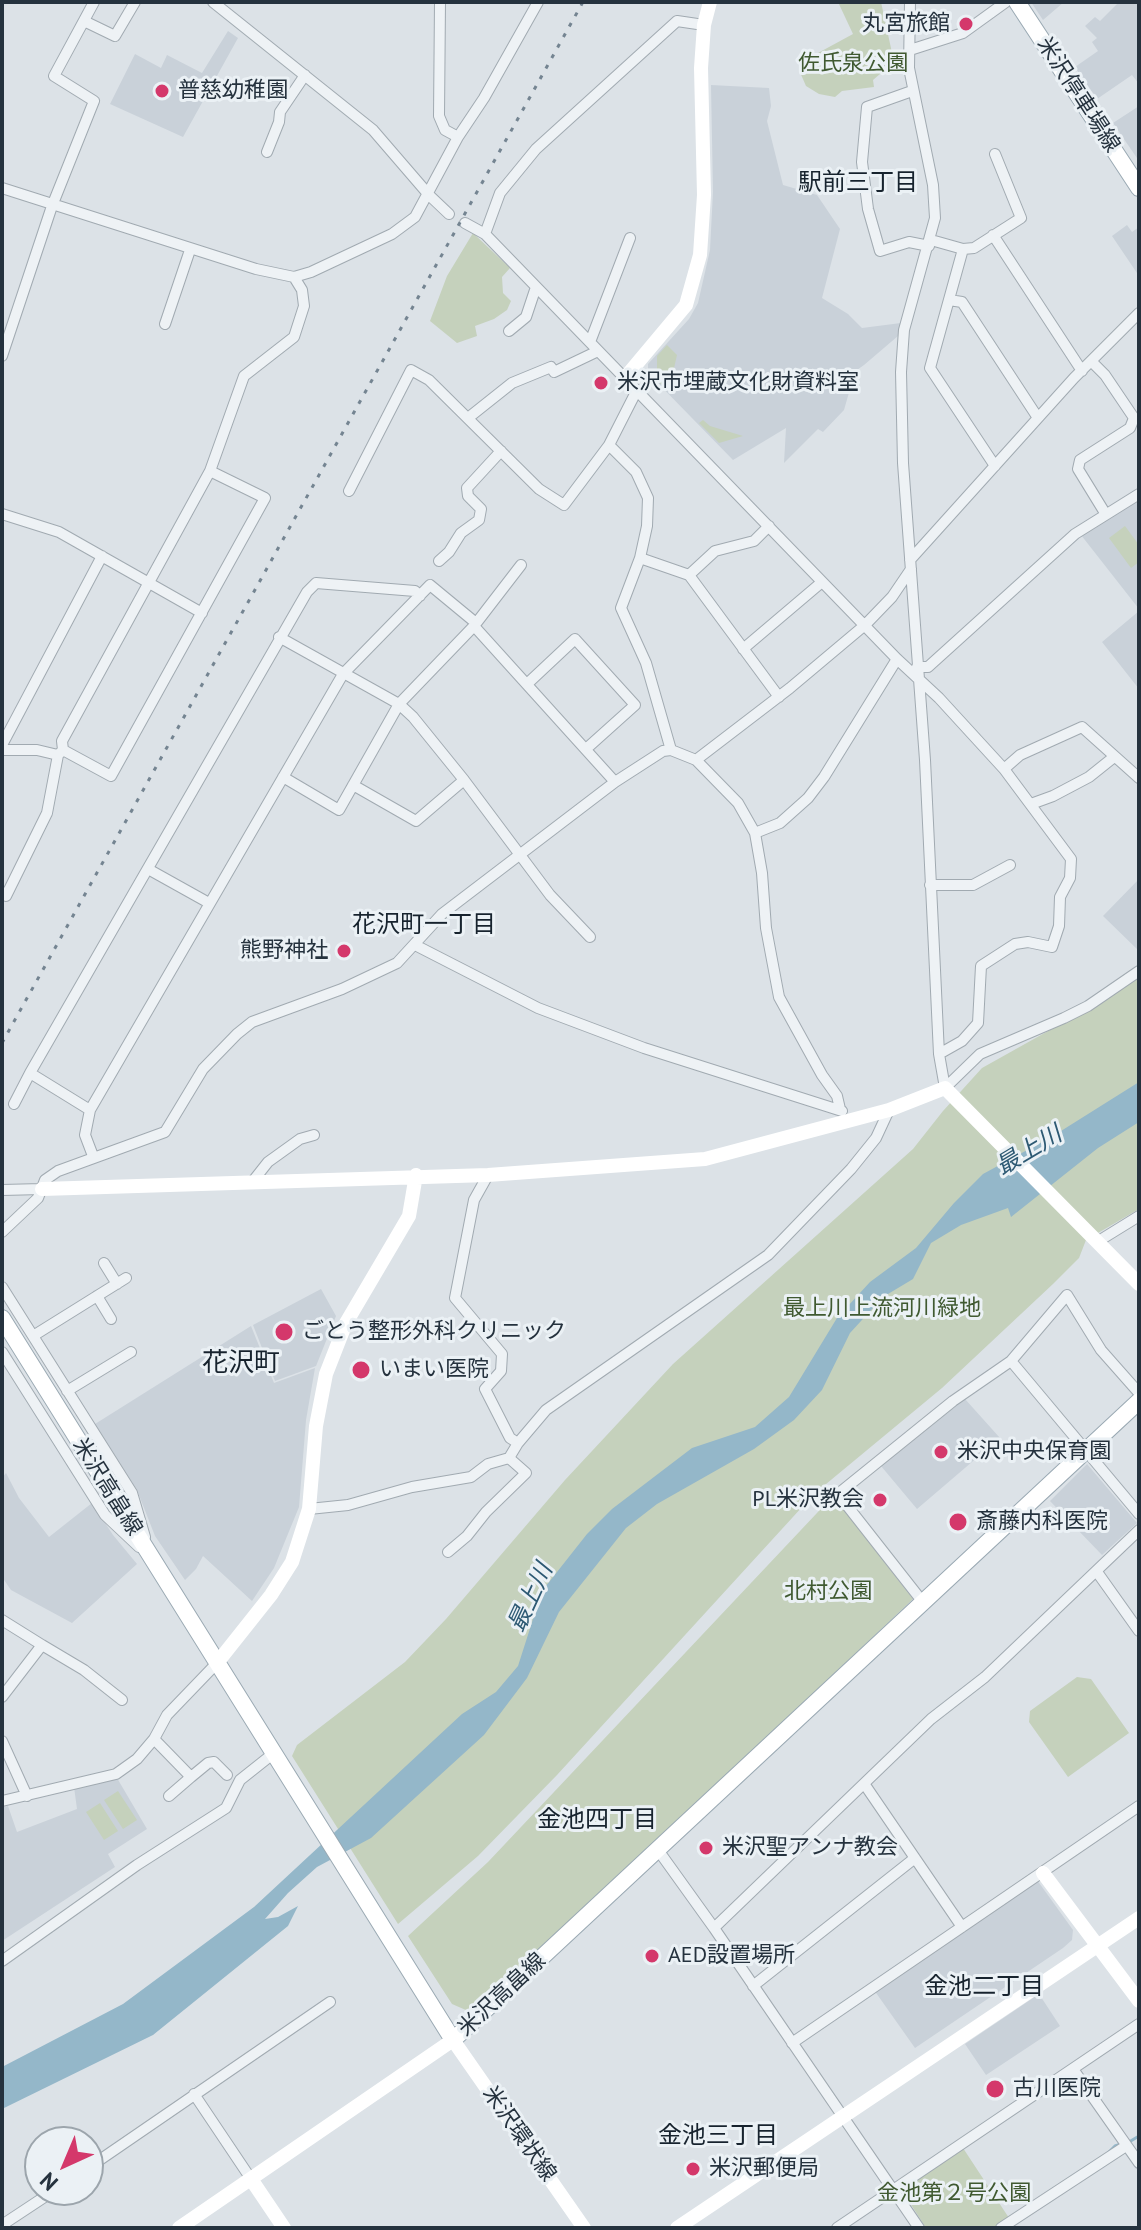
<!DOCTYPE html>
<meta charset="utf-8">
<style>
body{margin:0}
#map{position:relative;width:1141px;height:2230px;overflow:hidden;background:#dce2e7;font-family:"PT Sans",sans-serif}
canvas{display:block}
.frame{position:absolute;inset:0;border:4px solid #25323e;pointer-events:none}
.north{position:absolute;left:24px;top:2126px;width:80px;height:80px;box-sizing:border-box;background:#ebf1f5;border:2px solid #9ca5ac;border-radius:50%;rotate:224deg;font-size:22px;font-weight:700;line-height:32px;text-align:center;color:#25323e}
.north::after{content:'';display:block;margin:auto;width:28px;height:36px;background:#d4386b;clip-path:polygon(50% 0,100% 100%,50% 72%,0 100%)}
</style>
<div id="map">
<canvas width="1141" height="2230"></canvas>
<div class="frame"></div>
<div class="north">N</div>
</div>
<script>
const c = document.querySelector('canvas').getContext('2d');
c.lineJoin = 'round';
function fillPath(path, color) {
  c.fillStyle = color;
  c.fill(path, 'evenodd');
}
function shape(rows) {
  const path = new Path2D();
  for (const r of rows) {
    path.moveTo(r[0], r[1]);
    for (let i = 2; i < r.length; i += 2) path.lineTo(r[i], r[i + 1]);
  }
  return path;
}
function stroke(path, color, width, dash) {
  c.strokeStyle = color;
  c.lineWidth = width;
  c.lineCap = dash ? 'butt' : 'round';
  c.setLineDash(dash || []);
  c.stroke(path);
}
function write(font, color, halo, rows, align = 'center') {
  c.font = font + ' "PT Sans","Noto Sans JP",sans-serif';
  c.lineWidth = 6;
  c.setLineDash([]);
  c.textBaseline = 'middle';
  c.strokeStyle = halo;
  c.fillStyle = color;
  for (const [text, x, y, turn = 0] of rows) {
    c.save();
    c.translate(x, y);
    c.rotate((+turn || 0) * Math.PI / 180);
    c.textAlign = isNaN(turn) ? turn : align;
    if (halo) c.strokeText(text, 0, 0);
    c.fillText(text, 0, 0);
    c.restore();
  }
}
fillPath(shape([
 [1031,2,1064,2,1043,20],
 [1119,2,1139,2,1139,84,1132,75,1097,99,1075,67,1098,51,1092,42,1097,38,1085,26,1095,17,1100,21],
 [228,31,238,38,183,137,110,104,135,54,161,68,167,55,202,73],
 [711,85,769,88,771,106,767,121,783,185,817,195,840,229,822,298,848,314,862,328,901,323,898,336,864,365,850,375,838,373,850,389,844,410,823,432,818,429,784,463,786,428,733,460,648,373,648,364,689,319,698,303,710,250,713,192],
 [1139,106,1139,161,1113,123],
 [1127,225,1132,232,1139,227,1139,276,1112,236],
 [1139,498,1139,609,1081,535],
 [1139,611,1139,689,1102,642],
 [1139,879,1139,951,1103,916],
 [321,1289,336,1316,316,1366,275,1381,253,1325],
 [251,1326,274,1383,315,1368,306,1420,299,1507,274,1568,252,1601,203,1556,196,1569,185,1580,155,1536,137,1490,95,1424],
 [965,1399,1000,1438,917,1509,881,1466],
 [1087,1464,1137,1523,1102,1555,1050,1501],
 [6,1473,19,1498,49,1537,92,1503,113,1535,137,1564,72,1623,11,1590,2,1577,2,1478],
 [117,1778,147,1829,108,1854,115,1867,2,1941,2,1807,8,1806,17,1832,77,1809,74,1787],
 [1037,1880,1073,1930,1072,1940,1063,1948,915,2048,874,1990],
 [1039,1994,1060,2026,986,2075,965,2044]
]), '#c9d1d9');
fillPath(shape([
 [838,2,881,2,894,62,873,80,874,87,842,91,835,97,819,94,806,86,799,70,818,53,853,34],
 [473,233,510,268,502,277,503,293,511,301,507,310,494,319,475,326,477,336,457,343,430,321,447,276],
 [667,345,677,355,672,377,663,386,657,380,657,356],
 [703,420,710,426,743,436,719,443,699,423],
 [1125,526,1139,545,1139,562,1131,568,1109,538],
 [1139,975,1139,1209,1086,1240,1079,1258,1053,1284,942,1388,814,1494,557,1775,478,1856,398,1924,292,1756,297,1745,405,1662,446,1619,565,1480,673,1364,913,1149,943,1111,982,1068,1066,1021],
 [833,1496,913,1599,475,2014,452,2004,408,1936,488,1862],
 [1077,1677,1091,1679,1129,1733,1068,1777,1029,1722,1030,1711],
 [118,1791,137,1820,123,1829,104,1800],
 [100,1803,118,1831,104,1840,86,1812],
 [963,2148,1009,2218,994,2228,926,2228,901,2189]
]), '#c5d1bc');
fillPath(shape([
 [1139,1082,1139,1122,1098,1148,1011,1217,1008,1208,961,1225,931,1243,913,1279,883,1297,850,1333,822,1390,794,1420,754,1449,657,1504,626,1528,559,1612,527,1678,484,1735,371,1838,317,1867,288,1893,265,1919,278,1917,298,1906,288,1926,153,2035,2,2109,2,2067,123,2004,254,1907,462,1714,496,1692,518,1666,542,1591,587,1534,612,1509,692,1448,755,1427,789,1397,837,1318,870,1282,916,1248,954,1203,983,1174,1053,1136]
]), '#94b7c9');
stroke(shape([
 [1129,2142,1139,2136],
 [1108,2153,1115,2146,1121,2144]
]), '#94b7c9', 3);
const street = shape([
 [213,2,373,130,429,195,449,214],
 [440,2,439,116,445,130,458,137],
 [910,2,909,68,933,185,935,218,904,330,901,372,903,463,925,760,939,1054,945,1088],
 [84,21,115,36,135,2],
 [910,50,963,33,1006,2],
 [912,91,867,107,862,162,868,209,880,251,909,242,929,246],
 [267,152,279,122,280,112,305,75],
 [995,154,1021,218,974,248,963,249,930,368,995,466],
 [2,188,256,269,294,277,311,272,392,234,415,217,458,137,484,98,538,2],
 [465,223,485,234,897,659,939,698,1004,769,1071,859,1070,878,1060,897,1059,926,1052,947,1028,942,1015,944,981,966,978,1023,962,1041,939,1054],
 [485,234,500,193,536,149,677,21,704,25],
 [993,235,1082,371],
 [931,240,963,249],
 [949,300,962,302,1038,418],
 [165,324,190,250],
 [509,331,526,317,536,287],
 [590,342,630,238],
 [2,356,52,206,94,101,54,76,94,2],
 [1092,362,1105,375,1134,418,1130,428,1080,460,1078,469,1105,513],
 [468,418,512,383,551,367,554,372,598,351],
 [609,445,636,472,648,498,647,526,640,558,621,608,646,663,671,750],
 [349,491,411,370,429,380,539,489,564,505,609,445,636,392],
 [2,514,59,532,202,613],
 [640,558,689,575,779,697],
 [910,560,1074,378,1139,313],
 [439,561,449,552,461,533,479,520,481,509,468,496,467,488,501,451],
 [689,575,715,551,754,541,769,526],
 [474,626,615,782],
 [279,637,399,704,413,717,464,780,550,895,590,937],
 [743,649,822,582],
 [917,667,928,667,1075,534,1139,494],
 [527,684,575,639,635,705,586,749],
 [2,745,102,556],
 [2,750,37,750,58,755],
 [63,750,111,776,265,498,210,471],
 [696,760,790,688,865,625,892,597,911,569],
 [1004,769,1020,755,1082,727,1139,778],
 [283,777,339,810,399,704,474,626,521,565],
 [353,785,416,821,464,780],
 [1031,804,1053,796,1089,777,1114,757],
 [755,833,780,823,808,798,824,777,897,659],
 [148,869,209,903],
 [930,885,973,885,1010,865],
 [2,892,6,896,47,813,58,755,63,750,62,741,210,471,244,376,294,337,304,306,302,290,294,277],
 [415,945,538,1008,644,1048,842,1111],
 [945,1088,980,1054,1064,1018,1088,1006,1139,971],
 [14,1104,30,1073],
 [90,1110,30,1073,307,592,316,583,415,591,420,596],
 [93,1156,85,1135,90,1110,343,674,430,585,476,623],
 [488,1175,474,1200,455,1298,502,1354,501,1371,485,1389,510,1438,518,1443],
 [253,1181,268,1162,300,1139,314,1135],
 [2,1190,42,1189],
 [2,1232,38,1198,45,1180,58,1171,165,1132,203,1069,237,1034,252,1022,342,989,397,963,442,914,615,782,663,751,671,750,696,760,738,803,755,833,762,873,766,928,779,997,822,1075,837,1096,840,1109],
 [1097,1242,1139,1216],
 [104,1263,117,1284],
 [2,1287,132,1493,145,1537],
 [97,1296,111,1319],
 [33,1336,126,1278],
 [2,1352,105,1515,139,1547],
 [1011,1361,1067,1295,1101,1350,1139,1393],
 [67,1391,131,1352],
 [309,1509,348,1505,412,1487,471,1477,488,1464,509,1458,518,1443,546,1410,768,1255,851,1169,876,1138,889,1110],
 [448,1552,467,1536,486,1512,526,1473,509,1458],
 [1097,1572,1139,1631],
 [922,1601,838,1494,953,1401,1011,1361,1139,1514],
 [2,1620,42,1645],
 [2,1697,42,1645,84,1670,122,1700],
 [154,1739,191,1777,169,1796],
 [2,1741,27,1796],
 [191,1777,208,1763,214,1762,227,1775],
 [865,1785,962,1927],
 [2,1801,116,1774,137,1759,154,1739,167,1715,217,1663],
 [658,1850,714,1928,919,2228],
 [714,1928,931,1719,985,1677,1139,1530],
 [2,1961,137,1865,226,1808,240,1780,274,1753],
 [753,1986,915,1858],
 [792,2043,1139,1806],
 [1073,2069,1139,2163],
 [194,2094,251,2179],
 [88,2168,330,2002],
 [2,2225,55,2190],
 [837,2228,1139,2024],
 [1001,2228,1126,2146]
]);
const primary = shape([
 [1017,2,1139,188],
 [2,1318,453,2040,1139,1401]
]);
stroke(street, '#a1aab1', 12);
stroke(primary, '#9aa9b3', 18);
stroke(street, '#eef2f5', 10);
stroke(shape([
 [624,379,686,305,700,255,704,195,701,68,704,25,710,2],
 [42,1189,488,1175,705,1159,889,1110,945,1088,1139,1284],
 [217,1663,271,1595,292,1562,309,1509,316,1426,326,1374,346,1323,409,1216,416,1175],
 [1043,1873,1139,2001],
 [251,2179,284,2228],
 [179,2228,453,2040,584,2228],
 [677,2228,1139,1918]
]), '#fff', 14);
stroke(primary, '#fff', 16);
stroke(shape([
 [2,1043,583,2]
]), '#748491', 3, [4, 8]);
for (const [x, y, r, color] of [
 [966,24,8,"#d4386b"],
 [162,91,8,"#d4386b"],
 [601,383,8,"#d4386b"],
 [344,951,8,"#d4386b"],
 [284,1332,10,"#d4386b"],
 [361,1370,10,"#d4386b"],
 [941,1452,8,"#d4386b"],
 [880,1500,8,"#d4386b"],
 [958,1522,10,"#d4386b"],
 [706,1848,8,"#d4386b"],
 [652,1956,8,"#d4386b"],
 [995,2089,10,"#d4386b"],
 [693,2169,8,"#d4386b"]
]) {
  const dot = new Path2D();
  dot.arc(x, y, r, 0, 2 * Math.PI);
  c.fillStyle = color;
  c.fill(dot);
  stroke(dot, '#ebf1f5', 3);
}
write('22px', '#25323e', '#ebf1f5', [
 ["丸宮旅館",950,24,"right"],
 ["普慈幼稚園",178,91],
 ["米沢市埋蔵文化財資料室",617,383],
 ["熊野神社",328,951,"right"],
 ["ごとう整形外科クリニック",302,1332],
 ["いまい医院",379,1370],
 ["米沢中央保育園",957,1452],
 ["PL米沢教会",864,1500,"right"],
 ["斎藤内科医院",976,1522],
 ["米沢聖アンナ教会",722,1848],
 ["AED設置場所",668,1956],
 ["古川医院",1013,2089],
 ["米沢郵便局",709,2169]
], 'left');
write('22px', '#405a31', '#ebf1f5', [
 ["佐氏泉公園",853,64],
 ["最上川上流河川緑地",882,1309],
 ["北村公園",828,1592],
 ["金池第２号公園",954,2194]
]);
write('22px', '#25323e', '#ebf1f5', [
 ["米沢停車場線",1078,95,57],
 ["米沢高畠線",107,1487,58],
 ["米沢高畠線",502,1995,-43],
 ["米沢環状線",519,2134,55]
]);
write('24px', '#17232e', '#ebf1f5', [
 ["駅前三丁目",858,183],
 ["花沢町一丁目",424,925],
 ["金池四丁目",597,1820],
 ["金池二丁目",984,1987],
 ["金池三丁目",718,2136]
]);
write('italic 24px', '#2d5973', '#ebf1f5', [
 ["最上川",1029,1151,-31],
 ["最上川",531,1598,-65]
]);
write('26px', '#17232e', '#ebf1f5', [
 ["花沢町",241,1364]
]);
</script>
